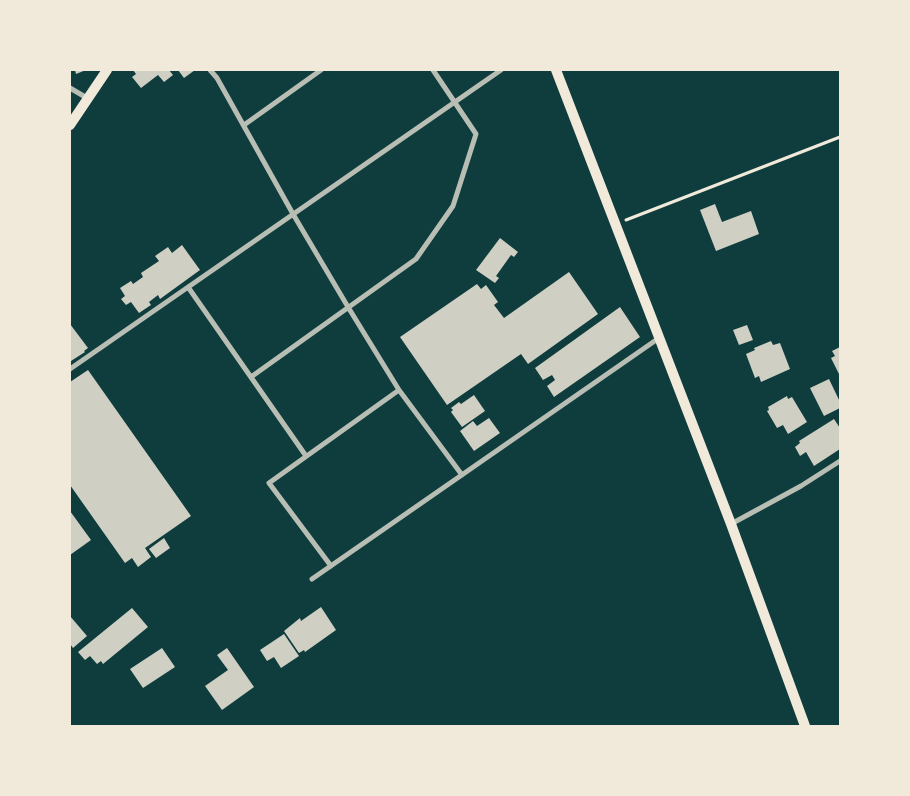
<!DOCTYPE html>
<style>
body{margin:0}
#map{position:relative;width:910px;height:796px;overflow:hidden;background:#0f3d3e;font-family:Poppins,sans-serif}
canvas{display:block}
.frame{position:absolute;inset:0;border:71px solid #f1e9da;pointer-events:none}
</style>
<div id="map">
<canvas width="910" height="796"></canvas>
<div class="frame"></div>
</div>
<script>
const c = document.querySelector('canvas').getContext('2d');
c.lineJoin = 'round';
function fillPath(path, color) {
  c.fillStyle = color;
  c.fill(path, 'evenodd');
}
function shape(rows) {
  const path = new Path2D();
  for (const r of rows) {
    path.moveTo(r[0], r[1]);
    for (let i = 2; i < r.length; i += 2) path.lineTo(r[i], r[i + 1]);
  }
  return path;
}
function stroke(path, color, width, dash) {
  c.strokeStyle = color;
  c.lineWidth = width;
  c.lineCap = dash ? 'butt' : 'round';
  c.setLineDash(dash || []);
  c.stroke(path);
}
fillPath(shape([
 [75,70,86,70,76,74],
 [133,70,169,70,173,75,164,82,158,75,141,88,132,77,136,74],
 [178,70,195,70,184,78],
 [715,204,722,222,751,211,759,234,716,251,700,210],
 [500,238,518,252,514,257,511,255,496,276,499,278,495,283,476,270],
 [182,245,200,270,160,299,158,295,149,302,151,305,139,313,131,302,126,305,121,299,125,296,120,288,131,281,133,284,143,277,141,273,159,261,155,256,168,247,172,253],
 [569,272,598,314,528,364,521,354,447,405,400,337,477,284,481,289,486,285,498,302,494,305,504,318],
 [620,307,640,337,554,397,547,386,555,380,552,375,543,380,535,368],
 [70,324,88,348,84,351,85,352,71,361],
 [747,325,753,340,739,345,733,330],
 [771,341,773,345,780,343,790,369,761,382,759,376,755,378,746,354,755,350,754,348],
 [840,347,840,376,831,358,835,356,832,351],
 [88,370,191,516,145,548,151,557,138,567,132,558,125,563,70,485,70,382],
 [829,379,840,402,840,408,824,416,810,388],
 [474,395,485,411,462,427,451,412,453,410,451,408,459,402,461,404],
 [787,396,788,399,792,397,807,422,788,434,783,425,777,428,767,411,769,410,768,407],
 [489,418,500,433,474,451,460,431,473,421,477,426],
 [834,419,840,428,840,449,814,466,806,452,800,456,795,447,800,443,799,441],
 [70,511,91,540,70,555],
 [164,538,170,548,156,558,149,549],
 [321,607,336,630,305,652,304,650,299,653,284,631,300,618,301,621],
 [132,608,148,627,103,664,101,661,97,664,90,656,85,660,78,652],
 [70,616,87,636,73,648,70,644],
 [284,634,299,656,281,668,274,657,267,661,260,650],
 [162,648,175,667,143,688,130,669],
 [227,648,254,687,222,710,205,686,228,670,217,655]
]), '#cfcfc3');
stroke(shape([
 [626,220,840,137]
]), '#f1e9da', 3);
stroke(shape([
 [210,70,217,78,293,214,348,307,399,390,462,475],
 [70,88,87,98],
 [244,125,321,70],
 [188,287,306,456],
 [70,369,501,70],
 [251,377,416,259,453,206,476,134,433,70],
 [731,524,801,486,840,461],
 [331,566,269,483,399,390],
 [312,579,659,338]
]), '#b8beb3', 5);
stroke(shape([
 [556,70,731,524,805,726],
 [70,125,107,70]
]), '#f1e9da', 10);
</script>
